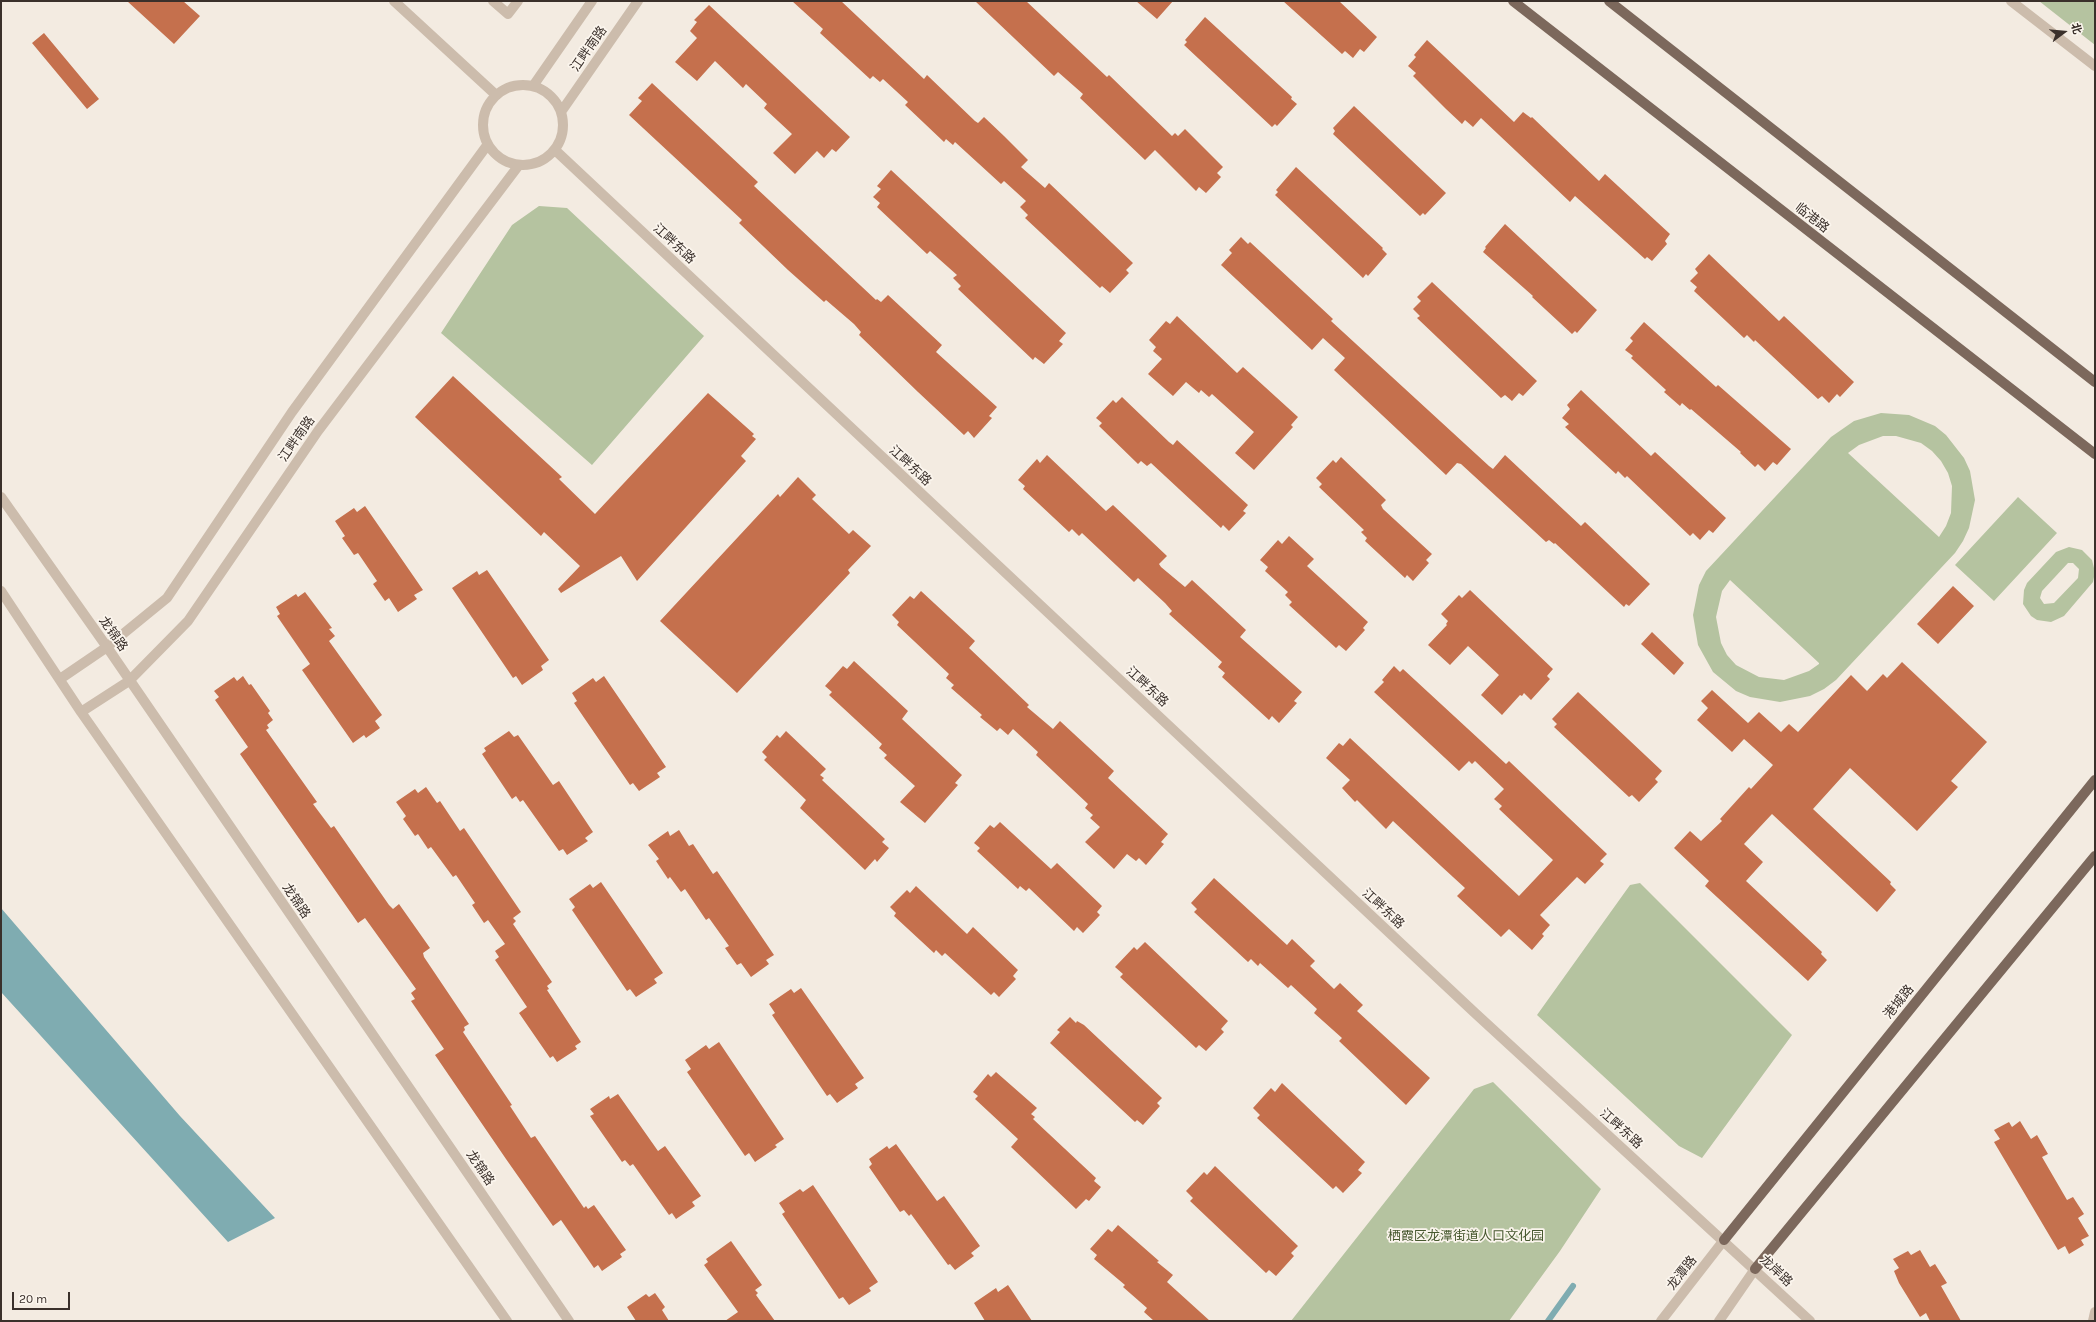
<!DOCTYPE html>
<meta charset="utf-8">
<style>
body{margin:0}
#map{position:relative;width:2096px;height:1322px;overflow:hidden;background:#f3ebe1;font-family:Karla,"Noto Sans SC",sans-serif}
canvas{display:block}
.frame{position:absolute;inset:0;border:2px solid #3a302b;pointer-events:none}
.north{position:absolute;left:2044px;top:12px;width:40px;height:40px;-webkit-text-stroke:3px #fbf5ed;paint-order:stroke;rotate:74deg;font-size:11px;font-weight:700;line-height:16px;text-align:center;color:#3a302b}
.north::after{content:'';display:block;margin:auto;width:14px;height:18px;background:#3a302b;clip-path:polygon(50% 0,100% 100%,50% 72%,0 100%)}
.scale{position:absolute;left:12px;top:1292px;width:58px;height:18px;box-sizing:border-box;border:2px solid #3a302b;border-top:0;padding-left:5px;font-size:12px;line-height:14px;white-space:nowrap;color:#3a302b;-webkit-text-stroke:3px #fbf5ed;paint-order:stroke}
</style>
<div id="map">
<canvas width="2096" height="1322"></canvas>
<div class="frame"></div>
<div class="north">北</div>
<div class="scale">20 m</div>
</div>
<script>
const c = document.querySelector('canvas').getContext('2d');
c.lineJoin = 'round';
function fillPath(path, color) {
  c.fillStyle = color;
  c.fill(path, 'evenodd');
}
function shape(rows) {
  const path = new Path2D();
  for (const r of rows) {
    if (r.length === 3) {
      path.moveTo(r[0] + r[2], r[1]);
      path.arc(r[0], r[1], r[2], 0, 2 * Math.PI);
      continue;
    }
    path.moveTo(r[0], r[1]);
    for (let i = 2; i < r.length; i += 2) path.lineTo(r[i], r[i + 1]);
  }
  return path;
}
function stroke(path, color, width, dash) {
  c.strokeStyle = color;
  c.lineWidth = width;
  c.lineCap = dash ? 'butt' : 'round';
  c.setLineDash(dash || []);
  c.stroke(path);
}
function write(font, color, halo, rows, align = 'center') {
  c.font = font + ' Karla,"Noto Sans SC",sans-serif';
  c.lineWidth = 3.5;
  c.setLineDash([]);
  c.textBaseline = 'middle';
  c.strokeStyle = halo;
  c.fillStyle = color;
  for (const [text, x, y, turn = 0] of rows) {
    c.save();
    c.translate(x, y);
    c.rotate((+turn || 0) * Math.PI / 180);
    c.textAlign = isNaN(turn) ? turn : align;
    if (halo) c.strokeText(text, 0, 0);
    c.fillText(text, 0, 0);
    c.restore();
  }
}
fillPath(shape([
 [2039,1,2095,1,2095,45],
 [539,206,567,208,704,336,592,465,441,333,512,225],
 [1881,413,1909,415,1935,426,1946,435,1964,458,1970,471,1975,500,1969,528,1963,541,1955,553,1836,680,1824,689,1810,696,1780,702,1750,697,1736,691,1713,672,1698,645,1693,615,1699,585,1706,571,1831,437,1854,421],
 [1883,436,1896,436,1921,443,1932,451,1941,461,1948,473,1952,486,1951,513,1946,526,1939,537,1848,453,1859,445],
 [1730,580,1819,663,1819,664,1809,671,1784,680,1759,677,1736,665,1727,655,1721,643,1716,617,1722,591],
 [2018,497,2057,533,1994,601,1955,565],
 [2069,547,2082,550,2092,560,2095,572,2093,582,2064,616,2051,622,2037,620,2031,616,2023,604,2024,590,2027,583,2056,552],
 [2068,563,2073,563,2079,569,2078,578,2054,603,2044,604,2040,598,2042,591],
 [1640,883,1792,1035,1702,1158,1679,1146,1537,1015,1630,885],
 [1493,1082,1601,1189,1560,1251,1509,1321,1291,1321,1474,1089]
]), '#b5c3a0');
fillPath(shape([
 [1,908,180,1116,275,1218,228,1242,1,992]
]), '#7facb1');
stroke(shape([
 [1548,1321,1573,1286]
]), '#7facb1', 6);
fillPath(shape([
 [127,1,183,1,200,16,174,44],
 [792,1,841,1,924,79,927,75,975,121,978,123,984,117,1004,136,1028,160,1021,167,1045,188,1049,183,1133,263,1126,270,1129,273,1110,293,1102,286,1100,288,1025,218,1028,215,1020,207,1026,201,1004,181,1001,184,955,142,953,145,946,139,944,142,905,105,908,102,883,79,880,82,873,76,870,79,820,33,823,29],
 [975,1,1026,1,1107,77,1109,75,1172,136,1175,133,1178,136,1185,129,1223,167,1217,173,1221,177,1206,193,1199,187,1196,191,1155,150,1145,160,1080,98,1083,94,1058,72,1054,76],
 [1136,1,1173,1,1157,19],
 [1283,1,1339,1,1377,37,1364,52,1360,49,1353,58,1345,51,1342,54],
 [709,5,850,137,836,152,832,149,824,158,817,151,795,174,773,153,792,134,764,108,767,104,746,84,743,88,715,61,697,81,675,62,697,38,690,31,697,22,694,20],
 [1205,17,1292,97,1291,99,1297,104,1277,126,1275,124,1272,127,1184,45,1187,42,1185,40],
 [44,33,99,99,87,109,32,43],
 [1427,40,1514,122,1523,112,1531,118,1532,117,1599,181,1605,174,1670,234,1665,241,1667,244,1652,261,1647,257,1645,259,1575,196,1570,202,1481,118,1473,127,1465,120,1462,124,1446,109,1413,76,1416,73,1408,66,1416,57,1414,55],
 [652,83,758,182,754,186,876,300,877,299,881,302,888,295,942,345,936,352,997,407,989,416,992,418,974,438,968,431,964,435,918,392,859,335,861,332,854,324,826,300,824,302,788,270,739,223,742,220,629,115,642,101,638,98],
 [1354,106,1446,193,1425,215,1423,213,1420,216,1333,134,1335,131,1333,128],
 [1296,167,1383,248,1382,249,1387,254,1368,276,1366,274,1363,278,1275,195,1278,192,1276,190],
 [891,170,1066,333,1059,341,1063,344,1044,364,1035,357,1033,360,958,289,961,286,953,278,957,275,930,251,927,254,877,207,880,203,873,197,881,189,877,186],
 [1505,224,1597,310,1577,333,1575,331,1572,334,1532,297,1533,296,1483,252,1486,248,1485,247],
 [1241,237,1248,244,1250,242,1333,319,1331,321,1489,466,1493,469,1505,455,1581,526,1585,522,1650,584,1629,606,1626,604,1624,607,1555,543,1554,544,1549,540,1546,542,1461,464,1457,463,1446,475,1334,370,1345,358,1323,338,1312,350,1221,265,1232,253,1229,250],
 [1709,254,1779,321,1784,316,1854,382,1840,397,1837,394,1829,403,1822,396,1818,399,1755,340,1754,342,1747,335,1744,338,1694,291,1697,287,1690,281,1698,273,1695,269],
 [1432,282,1537,381,1523,396,1519,393,1512,401,1505,395,1501,398,1417,318,1420,316,1413,309,1421,301,1417,297],
 [1177,316,1237,373,1243,367,1298,417,1291,425,1293,427,1254,470,1235,453,1254,432,1212,394,1209,397,1201,390,1199,393,1186,382,1173,396,1148,374,1162,359,1153,351,1156,347,1149,340,1166,321,1170,324],
 [1644,322,1716,387,1718,385,1791,449,1777,465,1773,462,1765,471,1758,464,1755,467,1740,453,1741,452,1691,409,1690,410,1682,403,1680,406,1664,392,1666,390,1631,358,1633,356,1625,350,1633,341,1630,338],
 [453,376,562,477,559,479,595,514,708,393,754,434,752,436,756,439,741,456,746,461,637,581,621,556,561,593,558,589,580,566,544,532,541,536,415,417],
 [1581,390,1651,456,1655,452,1726,518,1713,533,1709,530,1700,540,1693,533,1690,536,1627,476,1625,478,1618,471,1616,474,1565,427,1569,424,1562,418,1570,409,1567,405],
 [1122,397,1169,442,1173,445,1177,440,1248,505,1243,511,1246,513,1229,531,1223,525,1221,528,1151,463,1147,466,1141,461,1138,464,1099,426,1102,423,1096,418,1113,400,1116,403],
 [1047,455,1106,511,1113,505,1167,556,1159,564,1161,567,1185,587,1192,580,1246,630,1240,637,1302,692,1294,701,1297,703,1279,723,1272,716,1269,720,1222,677,1225,673,1218,667,1222,662,1169,614,1172,611,1165,603,1138,578,1134,582,1082,533,1079,536,1072,529,1069,532,1023,489,1025,486,1018,480,1037,459,1040,463],
 [1341,457,1386,500,1381,505,1383,509,1432,554,1426,560,1429,563,1413,581,1407,575,1405,578,1365,541,1367,538,1361,532,1364,530,1319,487,1322,484,1316,478,1333,460,1336,463],
 [798,477,816,495,812,499,849,534,853,530,871,546,848,570,850,573,737,693,660,621,778,494,780,497],
 [365,506,423,590,414,595,417,599,398,612,389,598,385,601,373,584,377,581,358,553,354,555,342,538,345,536,335,521,354,508,357,512],
 [1289,536,1314,559,1307,566,1368,622,1363,628,1365,630,1346,651,1339,645,1336,648,1289,605,1292,602,1285,595,1288,592,1265,571,1268,567,1260,560,1278,540,1282,544],
 [487,570,549,660,541,666,543,670,522,685,516,676,513,678,452,588,477,571,479,575],
 [1953,586,1974,606,1938,644,1917,624],
 [1470,590,1553,669,1547,676,1550,679,1531,700,1524,693,1522,696,1520,695,1502,715,1481,695,1499,675,1468,646,1450,665,1428,645,1447,625,1446,624,1448,621,1441,614,1459,595,1462,598],
 [921,591,975,641,969,648,1029,705,1027,707,1053,729,1060,721,1114,771,1108,778,1168,834,1161,842,1164,844,1146,865,1139,858,1136,861,1127,854,1114,869,1085,842,1100,827,1090,818,1093,815,1085,808,1088,804,1036,755,1038,752,1013,729,1008,735,1000,728,997,731,980,717,982,715,951,688,954,685,946,678,949,674,897,625,899,622,892,615,910,596,914,599],
 [305,592,332,628,329,629,335,636,329,641,382,715,375,721,380,728,366,738,364,735,353,743,302,670,310,664,277,616,280,614,276,607,296,594,298,597],
 [1652,632,1684,663,1674,675,1641,644],
 [854,661,908,711,902,719,962,775,955,783,958,785,925,823,900,802,915,786,884,758,887,755,879,748,882,744,829,695,832,692,825,686,843,666,847,669],
 [1902,662,1987,742,1951,781,1958,787,1917,831,1850,768,1813,809,1891,882,1890,884,1896,890,1877,912,1772,814,1744,844,1763,862,1746,881,1822,952,1821,954,1827,960,1808,981,1705,886,1709,881,1674,848,1690,831,1701,841,1722,821,1720,819,1749,787,1751,789,1773,765,1744,739,1732,752,1697,720,1708,708,1701,701,1712,690,1748,723,1759,712,1781,732,1789,724,1798,732,1851,675,1867,691,1883,674,1887,678],
 [1394,666,1400,672,1403,669,1506,764,1509,761,1510,762,1607,854,1600,861,1604,864,1585,884,1577,877,1540,915,1550,925,1542,934,1544,936,1532,950,1509,929,1501,937,1457,896,1465,888,1441,866,1393,821,1386,829,1357,800,1355,802,1342,788,1350,780,1326,758,1339,743,1343,746,1350,738,1519,896,1553,860,1499,809,1502,806,1494,799,1504,789,1475,761,1472,764,1469,761,1459,771,1374,692,1384,682,1382,680],
 [243,676,249,685,251,684,270,711,268,713,273,720,267,725,269,728,266,730,317,802,313,804,331,828,334,826,389,905,393,909,399,904,430,948,423,953,424,957,469,1024,464,1027,465,1030,463,1032,512,1105,510,1106,531,1138,535,1136,584,1208,586,1206,588,1209,594,1205,626,1250,620,1254,622,1257,602,1271,598,1265,594,1268,561,1220,553,1226,506,1159,435,1055,444,1049,411,1001,415,999,411,993,416,989,365,918,358,923,240,754,248,747,215,700,219,697,214,691,234,677,237,681],
 [604,676,666,767,657,773,660,777,639,791,633,783,630,785,574,703,577,701,572,693,593,678,596,682],
 [1578,692,1662,771,1655,779,1658,782,1639,802,1632,795,1629,797,1554,727,1557,724,1552,719],
 [509,731,514,737,518,735,553,785,559,781,593,832,585,838,588,841,567,855,563,849,559,851,523,800,520,802,516,796,512,799,482,754,486,751,484,748],
 [786,731,826,769,820,775,824,778,822,780,885,839,882,842,889,848,877,862,875,859,865,870,800,808,806,800,764,760,767,757,762,752,777,735,780,738],
 [426,787,437,803,440,801,460,831,464,828,521,912,513,918,516,921,513,924,552,982,547,986,549,989,547,990,581,1042,575,1046,577,1049,557,1062,553,1056,550,1058,519,1013,527,1007,495,960,499,957,495,951,505,944,488,920,484,923,472,905,475,903,456,875,453,877,431,847,428,849,418,834,415,836,403,819,406,816,396,802,415,789,418,793],
 [1000,822,1051,869,1057,863,1102,906,1097,912,1100,915,1083,933,1077,927,1074,931,1029,888,1026,891,1020,886,1018,889,977,851,980,848,974,843,990,825,994,828],
 [679,830,689,846,693,844,713,874,717,871,774,955,766,960,769,964,751,977,741,963,737,965,725,948,729,946,709,918,706,920,685,889,681,892,670,877,668,879,656,861,659,859,648,845,668,831,670,836],
 [1214,878,1287,945,1292,939,1315,961,1310,966,1334,989,1340,983,1363,1005,1357,1011,1430,1078,1406,1105,1339,1041,1342,1038,1314,1013,1317,1009,1291,985,1288,988,1260,963,1258,966,1251,959,1248,962,1194,912,1197,909,1191,903],
 [601,882,663,973,654,979,657,983,636,997,630,989,627,991,572,910,575,907,569,899,590,884,593,888],
 [916,886,967,934,973,927,1018,970,1013,976,1016,979,999,997,994,992,991,995,945,953,942,956,936,950,934,953,894,916,896,913,890,907,907,890,910,893],
 [1145,942,1228,1021,1221,1029,1224,1032,1206,1051,1199,1045,1196,1048,1120,977,1123,974,1115,967,1134,947,1137,950],
 [801,988,864,1078,855,1084,858,1088,837,1103,830,1094,827,1096,772,1015,775,1013,769,1004,791,989,794,993],
 [1070,1017,1076,1023,1077,1021,1084,1025,1162,1098,1157,1103,1160,1106,1143,1125,1137,1120,1135,1122,1050,1043,1060,1032,1057,1030],
 [719,1042,784,1139,775,1145,777,1147,755,1162,749,1153,745,1156,687,1072,691,1069,685,1060,706,1045,709,1049],
 [996,1072,1037,1108,1031,1114,1035,1117,1033,1119,1096,1178,1094,1181,1101,1187,1089,1201,1086,1199,1076,1209,1011,1147,1018,1139,975,1099,978,1096,973,1092,988,1074,991,1077],
 [1282,1083,1365,1162,1358,1170,1362,1173,1343,1193,1336,1186,1333,1189,1257,1118,1260,1115,1253,1108,1271,1088,1275,1092],
 [618,1094,658,1151,665,1146,701,1196,692,1202,695,1206,676,1219,672,1213,669,1215,633,1164,630,1166,625,1160,622,1162,590,1116,594,1114,590,1109,609,1096,610,1099],
 [2020,1121,2031,1139,2037,1135,2048,1154,2042,1157,2067,1200,2073,1197,2084,1214,2078,1218,2089,1236,2081,1240,2084,1245,2069,1254,2065,1246,2058,1250,1994,1142,2000,1139,1994,1130,2009,1122,2012,1127],
 [896,1144,937,1201,944,1196,980,1246,971,1253,974,1256,955,1270,950,1264,948,1265,911,1214,909,1216,904,1210,900,1212,869,1167,872,1164,869,1159,887,1146,889,1149],
 [1215,1166,1298,1246,1291,1253,1294,1256,1276,1276,1269,1270,1266,1273,1190,1201,1193,1198,1186,1191,1204,1172,1207,1175],
 [813,1185,878,1282,869,1288,871,1291,849,1305,843,1297,839,1299,782,1214,785,1212,779,1203,800,1189,803,1192],
 [1118,1225,1159,1261,1157,1262,1173,1275,1167,1282,1210,1321,1154,1321,1144,1312,1147,1308,1123,1287,1125,1285,1094,1259,1097,1255,1090,1249,1108,1229,1112,1232],
 [731,1241,762,1285,755,1290,758,1293,756,1295,775,1321,725,1321,738,1312,704,1265,708,1262,706,1259],
 [1920,1250,1930,1267,1935,1264,1947,1283,1941,1286,1961,1321,1930,1321,1926,1313,1920,1317,1899,1283,1894,1271,1899,1268,1893,1259,1908,1251,1911,1255],
 [1008,1285,1032,1321,985,1321,974,1303,996,1288,998,1292],
 [655,1293,665,1307,662,1310,669,1321,636,1321,627,1307,646,1294,649,1297]
]), '#c5704d');
stroke(shape([
 [394,1,496,95],
 [493,1,508,14,518,1],
 [2011,1,2095,66],
 [523,125,40],
 [533,86,592,1],
 [561,112,638,1],
 [555,150,1475,1013,1810,1321],
 [1,497,107,647,569,1321],
 [1,591,81,712,507,1321],
 [60,679,107,647,167,598,292,412,488,144],
 [81,712,129,681,188,621,318,431,519,165],
 [1661,1321,1724,1240],
 [1719,1321,1755,1269],
 [2093,1321,2095,1312]
]), '#ccbcac', 10);
stroke(shape([
 [1513,1,2095,454],
 [1609,1,2095,382],
 [1724,1240,2095,780],
 [1755,1269,2095,856]
]), '#7c685c', 10);
write('13px', '#3a302b', '#fbf5ed', [
 ["江畔南路",589,49,-55],
 ["临港路",1812,218,38],
 ["江畔东路",674,244,43],
 ["江畔南路",297,439,-55],
 ["江畔东路",910,466,43],
 ["龙锦路",113,634,55],
 ["江畔东路",1147,687,43],
 ["龙锦路",296,901,56],
 ["江畔东路",1383,909,43],
 ["港城路",1899,1002,-51],
 ["江畔东路",1621,1129,42],
 ["龙锦路",480,1168,56],
 ["龙岸路",1776,1271,43],
 ["龙潭路",1682,1273,-52]
]);
write('13px', '#47582f', '#fbf5ed', [
 ["栖霞区龙潭街道人口文化园",1466,1236]
]);
</script>
